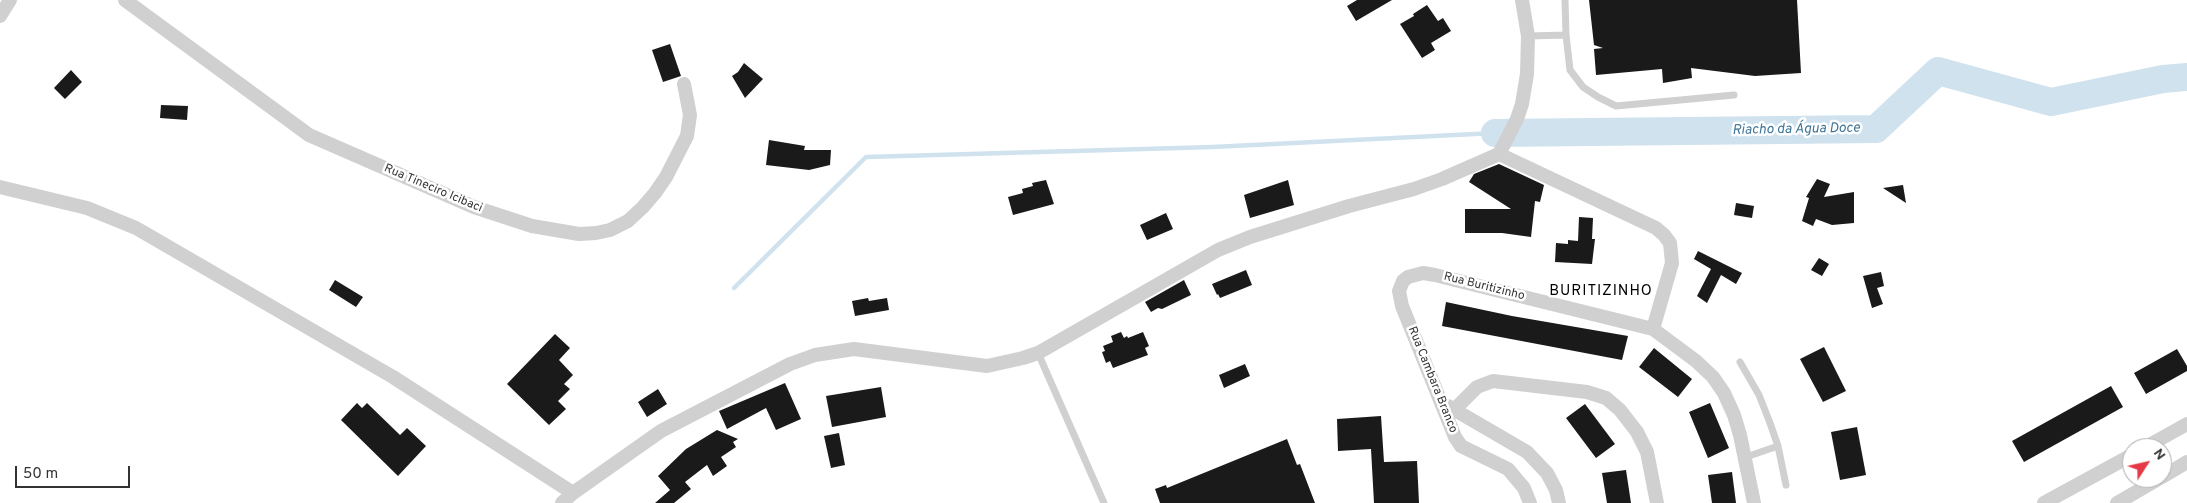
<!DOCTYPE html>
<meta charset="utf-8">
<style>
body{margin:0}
#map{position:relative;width:2187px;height:503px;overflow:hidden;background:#fff;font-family:Overpass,sans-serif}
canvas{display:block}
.north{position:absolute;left:2122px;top:438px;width:50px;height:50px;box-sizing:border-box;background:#fff;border:1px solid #adadad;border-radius:50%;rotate:55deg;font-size:14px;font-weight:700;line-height:20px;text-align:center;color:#333}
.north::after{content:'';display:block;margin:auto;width:18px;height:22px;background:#e63946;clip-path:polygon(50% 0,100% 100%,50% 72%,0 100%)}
.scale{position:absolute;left:15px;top:466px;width:115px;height:22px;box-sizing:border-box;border:2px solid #333;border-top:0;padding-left:6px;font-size:15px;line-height:18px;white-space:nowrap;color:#333;-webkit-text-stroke:4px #fff;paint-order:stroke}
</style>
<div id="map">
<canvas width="2187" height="503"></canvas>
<div class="north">N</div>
<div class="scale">50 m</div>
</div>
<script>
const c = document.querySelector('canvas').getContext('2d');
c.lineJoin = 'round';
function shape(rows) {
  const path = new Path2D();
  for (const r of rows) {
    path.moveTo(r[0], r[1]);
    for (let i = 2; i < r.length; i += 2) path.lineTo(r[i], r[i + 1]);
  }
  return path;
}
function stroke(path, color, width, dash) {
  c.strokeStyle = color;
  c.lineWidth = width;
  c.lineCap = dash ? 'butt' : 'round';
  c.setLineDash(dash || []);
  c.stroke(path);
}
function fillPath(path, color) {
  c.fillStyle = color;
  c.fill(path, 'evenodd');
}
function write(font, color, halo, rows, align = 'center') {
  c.font = font + ' Overpass,sans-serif';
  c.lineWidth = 5;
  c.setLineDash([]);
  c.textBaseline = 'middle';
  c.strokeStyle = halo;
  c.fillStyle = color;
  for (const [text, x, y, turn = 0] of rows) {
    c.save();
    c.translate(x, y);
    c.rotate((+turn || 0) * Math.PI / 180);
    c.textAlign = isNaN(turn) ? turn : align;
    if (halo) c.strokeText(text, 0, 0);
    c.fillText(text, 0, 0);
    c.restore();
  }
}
stroke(shape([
 [734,288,866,157,1213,147,1495,133]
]), '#cfe2ee', 4.5);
stroke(shape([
 [1495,133,1876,129,1938,71,2051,102,2163,79,2187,77]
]), '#cfe2ee', 28);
fillPath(shape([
 [1357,0,1392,0,1356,21,1347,6],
 [1589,0,1797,0,1801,73,1755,76,1691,68,1692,78,1663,83,1662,69,1596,75,1594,49,1603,48,1594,45],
 [1427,5,1438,21,1443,18,1451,31,1431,43,1435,50,1422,58,1400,24,1414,16,1413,14],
 [670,44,681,76,663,82,652,50],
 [744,63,763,79,745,98,732,76,738,72],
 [71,70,82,82,65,99,54,88],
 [161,105,188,106,187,120,160,118],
 [769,140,805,146,804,150,831,150,830,165,809,170,766,165],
 [1499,164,1544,185,1540,202,1535,201,1531,237,1502,233,1465,233,1465,209,1511,209,1469,182,1474,174],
 [1817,179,1830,184,1824,197,1854,192,1854,223,1832,225,1816,219,1813,226,1802,221,1809,198,1806,197],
 [1046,180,1054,204,1013,215,1008,197,1023,193,1022,189,1033,186,1032,183],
 [1288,180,1294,205,1250,218,1244,195],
 [1903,185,1906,203,1883,188],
 [1736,203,1754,206,1752,218,1734,215],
 [1166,213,1173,229,1147,240,1140,225],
 [1579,217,1593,218,1592,239,1595,239,1592,264,1555,262,1556,243,1568,244,1568,240,1578,241],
 [1698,251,1742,273,1736,284,1721,275,1707,303,1697,296,1711,269,1694,259],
 [1819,258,1829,264,1822,276,1811,270],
 [1246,270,1252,285,1220,298,1218,294,1217,295,1212,284],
 [1881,272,1884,286,1877,288,1883,304,1872,308,1863,276],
 [335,280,363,297,356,307,329,290],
 [1184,280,1191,295,1162,309,1158,308,1151,312,1145,302],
 [868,298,869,301,887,298,889,310,855,316,852,301],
 [1446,302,1512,316,1628,336,1622,360,1442,326],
 [1121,332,1124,338,1127,336,1128,338,1143,332,1149,346,1145,348,1148,355,1113,368,1110,361,1106,363,1102,352,1105,351,1103,346,1113,342,1111,336],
 [555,334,570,348,559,360,573,375,564,384,570,389,558,401,566,409,549,425,507,384],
 [1824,347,1846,391,1823,402,1800,359],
 [1654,348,1692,379,1678,397,1639,367],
 [2177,349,2187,366,2187,371,2146,394,2134,373],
 [1245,364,1250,376,1224,388,1219,375],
 [785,383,801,419,776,430,766,408,727,429,719,411],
 [2111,386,2123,407,2024,462,2012,441],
 [881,387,886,417,832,427,826,396],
 [658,389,667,404,647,417,638,402],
 [357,403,362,408,367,403,400,435,407,428,426,446,398,476,341,420],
 [1710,403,1729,448,1708,458,1689,412],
 [1585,404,1615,444,1596,458,1566,418],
 [1381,416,1384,462,1417,461,1419,503,1374,503,1371,449,1338,451,1337,419],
 [1857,427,1866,475,1840,480,1831,432],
 [717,430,738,439,733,442,736,447,721,457,727,466,713,476,707,465,685,482,691,489,674,503,655,503,670,490,658,476,686,449],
 [839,433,845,465,831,468,824,436],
 [1287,439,1297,465,1300,464,1315,503,1160,503,1155,489,1166,485,1167,488],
 [1626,470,1631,503,1607,503,1602,473],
 [1732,472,1736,503,1712,503,1708,475]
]), '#1a1a1a');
stroke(shape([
 [1565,0,1566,35,1570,70,1583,87,1598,97,1616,106,1734,95],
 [1528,36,1566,35],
 [1038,353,1104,503],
 [1740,362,1759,395,1770,423,1778,446,1786,485],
 [1746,457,1778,446]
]), '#d0d0d0', 7);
stroke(shape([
 [125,0,309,135,474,207,532,226,579,234,596,233,610,230,628,221,643,207,655,193,666,177,687,136,690,115,684,84],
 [0,16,10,0],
 [1499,154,1656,228,1664,235,1670,243,1672,263,1653,329],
 [0,187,87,208,136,228,393,377,573,493,661,431,790,364,815,355,854,349,987,366,1023,358,1038,353,1218,250,1250,237,1349,206,1414,189,1442,179,1499,154,1517,119,1522,104,1527,74,1528,36,1522,0],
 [1448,406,1527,452,1547,473,1556,490,1559,503],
 [1454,410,1477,387,1493,381,1587,392,1606,398,1620,410,1637,432,1647,452,1657,503],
 [2144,448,2187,424],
 [2162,477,2187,462],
 [562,503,573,493],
 [1530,503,1524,488,1508,469,1461,446,1455,437,1402,306,1399,291,1403,281,1408,277,1423,273,1435,275,1653,329,1696,361,1713,377,1724,393,1734,415,1740,435,1754,503],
 [2044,503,2132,455],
 [2117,503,2160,478]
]), '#d0d0d0', 14);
write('12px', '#333', '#fff', [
 ["Rua Tineciro Icibaci",433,189,23],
 ["Rua Buritizinho",1484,287,14],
 ["Rua Cambara Branco",1432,380,68]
]);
write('italic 14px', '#3f7597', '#fff', [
 ["Riacho da Água Doce",1796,130,-1]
]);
c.letterSpacing = '1px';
write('15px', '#000', '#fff', [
 ["BURITIZINHO",1601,292]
]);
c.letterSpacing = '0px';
</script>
